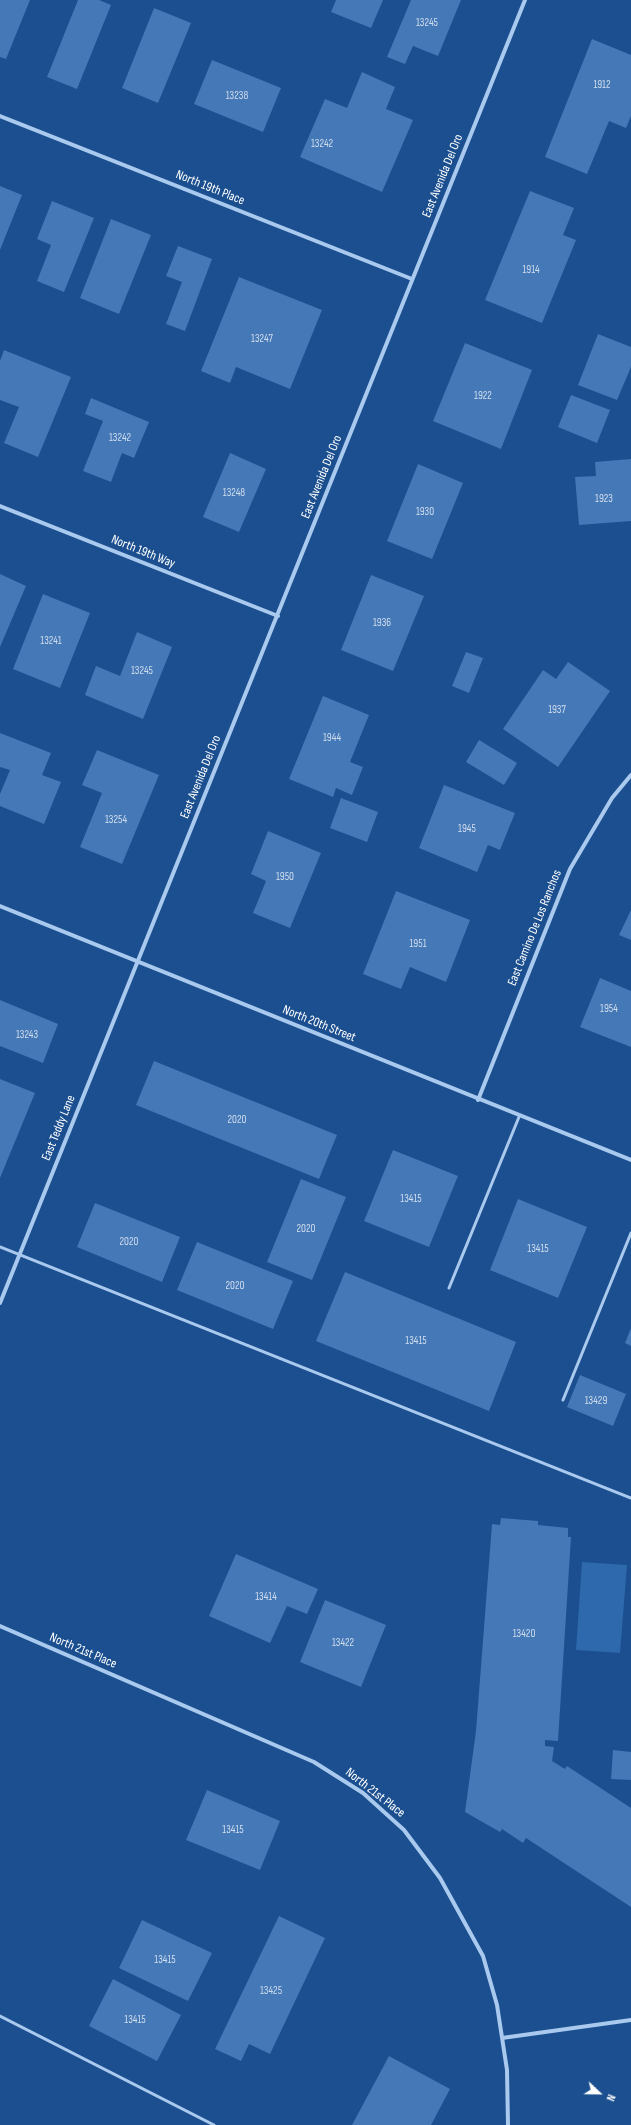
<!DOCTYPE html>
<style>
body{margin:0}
#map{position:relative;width:631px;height:2125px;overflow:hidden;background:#1b4f8f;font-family:"Sofia Sans Condensed",sans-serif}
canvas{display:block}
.north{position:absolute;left:579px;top:2073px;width:40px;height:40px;-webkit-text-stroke:3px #1b4f8f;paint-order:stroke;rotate:112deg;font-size:11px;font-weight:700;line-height:16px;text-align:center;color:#fff}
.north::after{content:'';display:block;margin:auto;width:14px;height:18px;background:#fff;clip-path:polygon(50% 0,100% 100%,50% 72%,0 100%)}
</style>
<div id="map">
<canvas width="631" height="2125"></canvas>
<div class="north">N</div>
</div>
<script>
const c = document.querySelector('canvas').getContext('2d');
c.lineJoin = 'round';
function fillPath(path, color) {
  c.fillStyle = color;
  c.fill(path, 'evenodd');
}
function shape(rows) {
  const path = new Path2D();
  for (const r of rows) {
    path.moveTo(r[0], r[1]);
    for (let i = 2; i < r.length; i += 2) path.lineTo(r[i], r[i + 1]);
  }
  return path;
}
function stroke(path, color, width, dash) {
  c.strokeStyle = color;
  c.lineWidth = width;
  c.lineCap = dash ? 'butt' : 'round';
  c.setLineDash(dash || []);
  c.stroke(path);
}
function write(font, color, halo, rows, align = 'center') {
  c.font = font + ' "Sofia Sans Condensed",sans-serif';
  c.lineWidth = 3.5;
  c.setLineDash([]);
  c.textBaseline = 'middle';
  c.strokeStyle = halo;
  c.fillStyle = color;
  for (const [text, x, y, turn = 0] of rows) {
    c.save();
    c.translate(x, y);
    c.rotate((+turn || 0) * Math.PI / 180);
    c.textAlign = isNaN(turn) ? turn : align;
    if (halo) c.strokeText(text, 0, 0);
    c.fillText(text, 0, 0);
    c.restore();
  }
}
fillPath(shape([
 [582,1562,627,1565,620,1653,576,1650]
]), '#2e69ad');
fillPath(shape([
 [0,0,30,0,6,59,0,57],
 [78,0,99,0,111,5,77,89,47,77],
 [336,0,383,0,371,28,331,12],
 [411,0,461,0,438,56,413,46,405,64,387,57],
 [154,8,191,23,158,103,122,88],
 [592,39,631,55,631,116,626,128,609,121,587,174,545,157],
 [212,60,281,88,263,132,194,104],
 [362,72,395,87,386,109,413,120,382,192,300,157,325,99,347,108],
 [0,186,22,195,0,250],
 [530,191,574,208,563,235,576,240,542,323,485,300],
 [52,201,94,218,64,292,37,281,51,245,37,239],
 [111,219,151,235,119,314,80,298],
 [178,246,212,259,185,331,166,324,182,282,166,276],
 [239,277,322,310,290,389,236,367,230,383,201,371],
 [598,334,631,347,631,367,617,400,578,385],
 [465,343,532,370,501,449,433,421],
 [4,350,71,377,38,457,4,443,19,407,0,400,0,361],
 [571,395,610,410,597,443,558,427],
 [91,398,149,422,134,458,122,453,111,482,83,471,103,421,85,414],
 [230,453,266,469,239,532,203,517],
 [631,459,631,521,579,525,575,477,596,476,595,462],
 [418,464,463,483,432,559,387,541],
 [0,574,26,586,0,647],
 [371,575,424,596,393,671,341,650],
 [43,594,90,613,60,688,13,669],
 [137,632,172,647,143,719,85,695,96,666,120,676],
 [466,652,483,658,469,693,452,686],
 [568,662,610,691,558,767,503,729,543,670,556,679],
 [323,696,369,715,350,762,363,767,352,795,336,788,333,797,289,779],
 [0,733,51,753,42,775,61,782,44,824,0,806,0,794,10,770,0,767],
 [479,740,517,763,504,785,466,762],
 [97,750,159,775,122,864,80,847,102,793,82,785],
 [444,785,515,813,500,850,488,845,477,872,419,848],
 [341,798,378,812,367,842,330,828],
 [268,831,321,853,290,928,253,913,266,881,251,874],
 [396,891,470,920,446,982,410,967,401,989,363,974],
 [631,910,631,940,619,935],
 [600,978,631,991,631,1047,580,1027],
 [0,1000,58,1024,43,1063,0,1046],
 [154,1061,337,1135,319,1179,136,1105],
 [0,1079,35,1093,0,1178],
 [393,1150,458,1176,429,1247,364,1221],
 [301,1179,346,1197,312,1280,267,1262],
 [518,1199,587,1227,558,1298,490,1270],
 [95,1203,180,1237,162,1282,77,1247],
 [197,1242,293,1281,273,1329,177,1290],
 [345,1272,516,1342,489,1411,316,1341],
 [631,1328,631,1346,625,1343],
 [580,1375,626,1394,613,1426,567,1407],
 [501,1518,538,1521,538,1525,568,1528,568,1537,571,1537,558,1741,545,1740,545,1746,554,1747,552,1761,565,1769,567,1766,631,1808,631,1907,526,1838,523,1843,502,1829,500,1832,465,1812,476,1731,492,1524,500,1525],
 [236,1554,318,1589,307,1614,287,1606,270,1643,209,1616],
 [325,1600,386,1625,361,1687,300,1662],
 [613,1750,631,1752,631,1780,611,1779],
 [207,1790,280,1821,260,1870,186,1840],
 [279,1916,325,1938,270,2054,249,2044,241,2061,215,2049],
 [142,1920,212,1953,188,2001,119,1968],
 [113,1979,181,2015,157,2061,89,2026],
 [389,2056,450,2089,431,2125,352,2125]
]), '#4478b7');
stroke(shape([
 [0,1247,631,1498],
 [449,1288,519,1117],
 [563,1400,631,1233],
 [0,2016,214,2125]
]), '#a9c9ee', 3);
stroke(shape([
 [0,116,412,279],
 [0,506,278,616],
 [0,906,631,1160],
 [478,1100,570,869,612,798,631,775],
 [0,1303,525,0],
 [0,1626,314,1762,363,1793,404,1830,440,1878,483,1956,497,2005,507,2070,508,2125],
 [502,2038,631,2020]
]), '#a9c9ee', 4);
write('11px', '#d0dded', null, [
 ["13245",427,23],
 ["1912",602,85],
 ["13238",237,96],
 ["13242",322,144],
 ["1914",531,270],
 ["13247",262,339],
 ["1922",483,396],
 ["13242",120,438],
 ["13248",234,493],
 ["1923",604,499],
 ["1930",425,512],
 ["1936",382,623],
 ["13241",51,641],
 ["13245",142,671],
 ["1937",557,710],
 ["1944",332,738],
 ["13254",116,820],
 ["1945",467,829],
 ["1950",285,877],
 ["1951",418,944],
 ["1954",609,1009],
 ["13243",27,1035],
 ["2020",237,1120],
 ["13415",411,1199],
 ["2020",306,1229],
 ["2020",129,1242],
 ["13415",538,1249],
 ["2020",235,1286],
 ["13415",416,1341],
 ["13429",596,1401],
 ["13414",266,1597],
 ["13420",524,1634],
 ["13422",343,1643],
 ["13415",233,1830],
 ["13415",165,1960],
 ["13425",271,1991],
 ["13415",135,2020]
]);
write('13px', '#fff', '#1b4f8f', [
 ["East Avenida Del Oro",443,176,-68],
 ["North 19th Place",210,188,22],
 ["East Avenida Del Oro",322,477,-68],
 ["North 19th Way",143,552,22],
 ["East Avenida Del Oro",201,777,-68],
 ["East Camino De Los Ranchos",535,928,-68],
 ["North 20th Street",319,1024,22],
 ["East Teddy Lane",59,1128,-68],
 ["North 21st Place",83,1651,23],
 ["North 21st Place",375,1793,38]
]);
</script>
